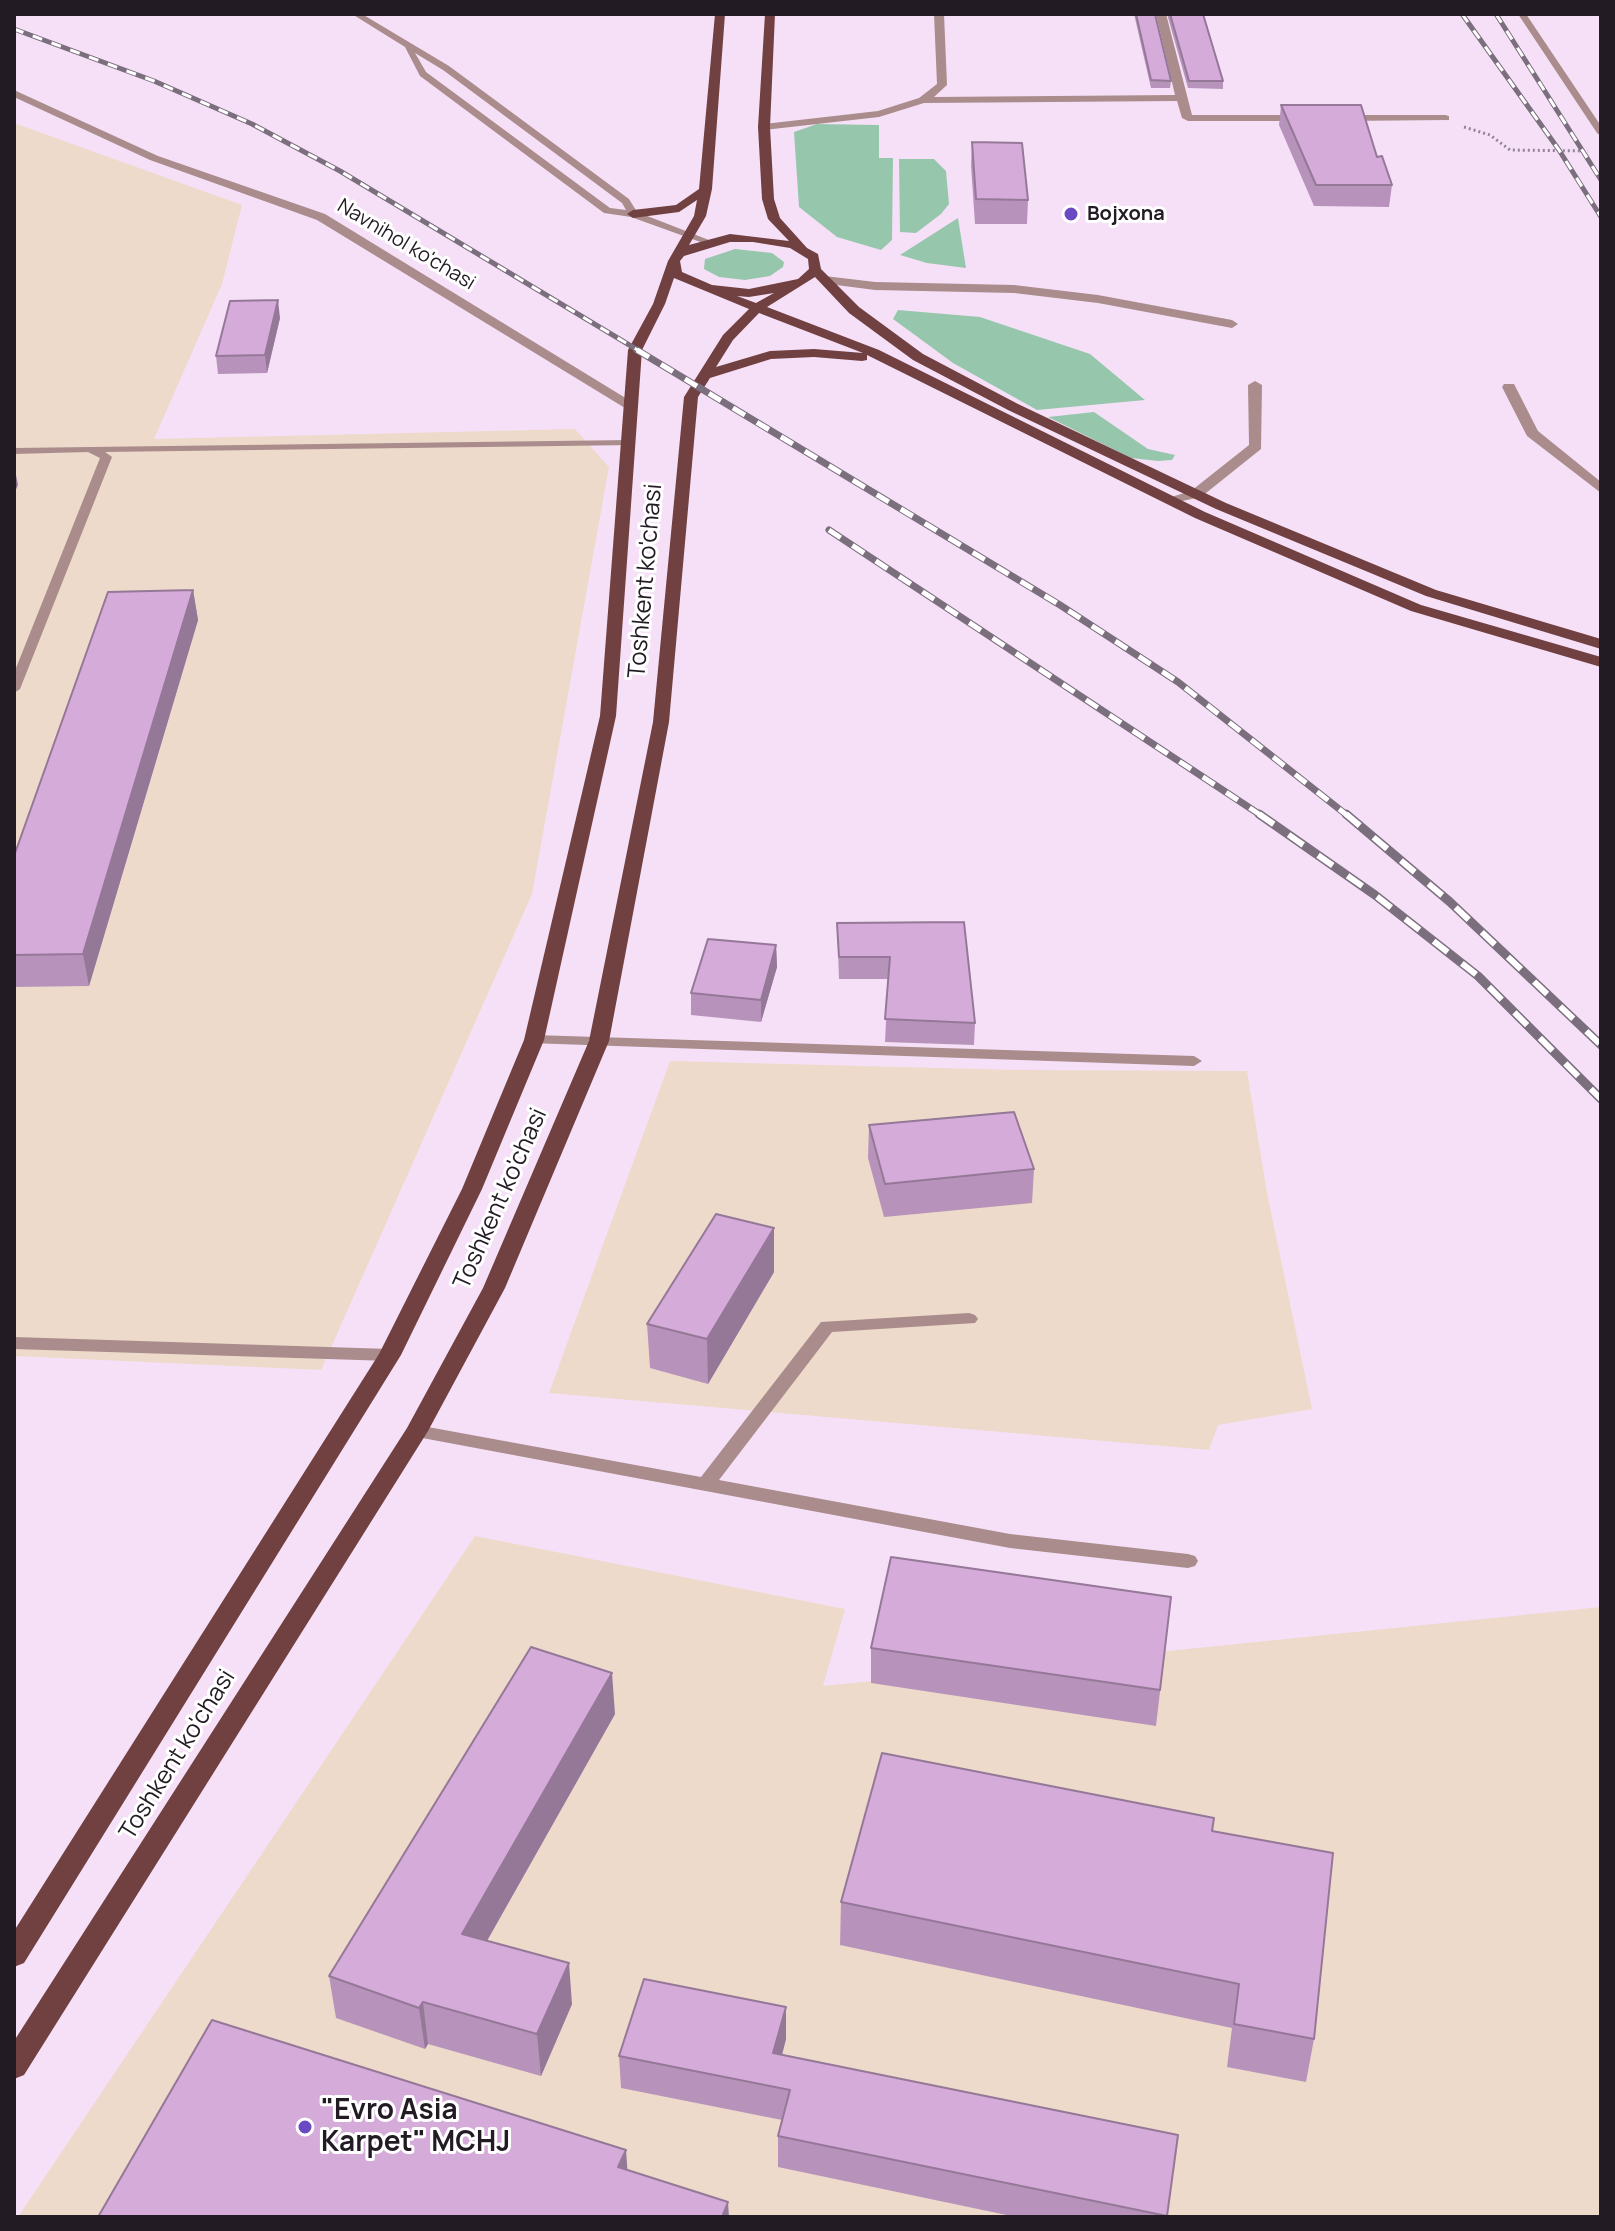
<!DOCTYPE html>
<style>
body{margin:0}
#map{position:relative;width:1615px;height:2231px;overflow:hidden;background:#f6e0f8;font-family:Manrope,sans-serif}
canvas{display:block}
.frame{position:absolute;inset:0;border:16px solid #231b24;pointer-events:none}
</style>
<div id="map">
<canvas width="1615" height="2231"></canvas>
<div class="frame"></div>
</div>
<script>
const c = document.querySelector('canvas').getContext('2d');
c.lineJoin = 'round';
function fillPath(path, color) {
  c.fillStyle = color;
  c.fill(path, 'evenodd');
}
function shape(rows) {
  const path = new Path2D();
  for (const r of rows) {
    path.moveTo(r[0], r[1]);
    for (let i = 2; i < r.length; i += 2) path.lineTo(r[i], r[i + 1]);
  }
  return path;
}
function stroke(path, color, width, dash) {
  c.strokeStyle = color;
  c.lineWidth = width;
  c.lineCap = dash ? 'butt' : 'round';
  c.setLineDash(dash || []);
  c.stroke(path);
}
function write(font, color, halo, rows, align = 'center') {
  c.font = font + ' Manrope,sans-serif';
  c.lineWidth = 6;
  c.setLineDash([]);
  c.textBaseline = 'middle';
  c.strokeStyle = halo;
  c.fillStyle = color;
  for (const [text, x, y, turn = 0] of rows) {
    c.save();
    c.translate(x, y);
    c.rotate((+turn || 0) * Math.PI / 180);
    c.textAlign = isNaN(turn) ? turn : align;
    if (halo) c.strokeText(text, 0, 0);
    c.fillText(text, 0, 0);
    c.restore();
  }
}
fillPath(shape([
 [14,123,242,205,222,284,154,439,575,429,609,467,532,894,321,1370,14,1356],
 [670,1061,1017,1070,1247,1071,1267,1193,1312,1409,1218,1425,1209,1450,549,1393],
 [475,1536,845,1609,823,1686,1601,1607,1601,2217,18,2217]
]), '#eddaca');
fillPath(shape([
 [817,124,879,125,879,158,893,158,892,240,881,250,837,237,799,207,794,132],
 [899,159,934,159,946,171,949,204,941,214,916,233,900,232],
 [958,218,966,268,927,263,900,255],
 [735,249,772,253,784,262,783,267,770,276,745,280,719,277,704,269,705,259],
 [898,310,980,317,1090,354,1145,400,1037,410,953,363,893,319],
 [1094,412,1148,449,1175,455,1172,460,1158,461,1131,458,1048,417]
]), '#96c7ac');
stroke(shape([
 [1464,127,1490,135,1510,150,1588,151]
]), '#928394', 3, [2, 3]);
fillPath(shape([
 [352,14,362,14,449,66,629,199,637,212,714,242,706,244,631,217,604,213,420,76,405,47,352,14],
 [415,53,443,70,622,203,626,210,610,208,426,72,415,53],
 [1518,14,1526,14,1601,126,1601,136,1597,133,1518,14],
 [630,440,634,441,634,445,105,452,112,457,20,689,14,693,14,673,100,458,88,452,14,454,14,448,630,440],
 [534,1035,1194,1056,1202,1061,1194,1066,529,1043,526,1040,529,1037,534,1035],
 [969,1313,975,1315,978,1319,975,1323,832,1332,719,1480,1010,1534,1188,1554,1195,1556,1198,1561,1195,1566,1188,1568,1010,1548,417,1437,411,1436,408,1431,411,1426,417,1425,701,1477,821,1322,969,1313],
 [14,1337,390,1349,396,1351,399,1355,396,1359,390,1361,14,1349,14,1337]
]), '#a98c8b');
fillPath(shape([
 [934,14,944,14,947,85,934,97,1175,95,1156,14,1166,14,1192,115,1305,115,1311,118,1305,121,1188,121,1182,118,1177,101,924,103,879,117,764,130,758,127,764,124,878,111,919,98,937,84,934,14],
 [14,90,158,156,325,214,637,405,625,408,317,220,150,160,14,97,14,90],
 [1445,115,1449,116,1449,120,1341,121,1335,118,1341,115,1445,115],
 [825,276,875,282,1014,285,1098,295,1232,320,1238,324,1232,328,1098,303,1014,293,875,290,821,283,821,277,825,276],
 [1255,381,1262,385,1261,449,1201,497,1168,504,1168,498,1191,491,1249,445,1248,385,1255,381],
 [1504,384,1514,384,1538,431,1601,482,1601,493,1527,436,1502,387,1504,384]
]), '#a98c8b');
fillPath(shape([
 [715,14,725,14,712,189,706,216,689,245,730,234,789,241,768,219,762,199,758,127,765,14,775,14,770,127,774,199,780,218,807,248,818,254,821,269,859,307,923,354,1018,404,1226,503,1436,590,1601,639,1601,649,1426,596,1216,509,1008,410,913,360,849,313,815,277,767,307,879,350,1205,512,1421,605,1601,657,1601,667,1411,611,1195,518,867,355,867,360,862,361,814,357,771,359,710,378,698,397,669,722,609,1041,505,1288,428,1431,24,2075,14,2079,14,2041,407,1428,483,1288,589,1041,653,722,684,397,723,335,749,309,674,278,665,304,642,350,616,716,544,1040,482,1189,401,1355,24,1963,14,1967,14,1931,379,1354,462,1189,524,1040,600,716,628,350,653,304,668,261,694,216,697,200,679,212,633,218,627,214,633,210,676,205,699,189,715,14],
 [730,242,753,242,790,248,808,259,809,269,798,279,749,289,712,285,682,272,680,261,684,256,730,242],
 [774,293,756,303,737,296,749,297,774,293],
 [759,313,863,353,814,349,770,351,716,367,733,340,759,313]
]), '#714041');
const railFar2 = shape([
 [1462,14,1559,150,1601,217],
 [1496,14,1601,180],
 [14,29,154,81,252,124,340,171,641,352]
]);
const railFar1 = shape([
 [637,350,1060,605,1178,682,1348,816],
 [829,530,1262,816]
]);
const rail = shape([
 [1259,814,1375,895,1478,976,1601,1099],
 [1346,814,1450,902,1601,1045]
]);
stroke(railFar2, '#7b6e7d', 5);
stroke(railFar1, '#7b6e7d', 7);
stroke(rail, '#7b6e7d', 9);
stroke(railFar2, '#fff', 3, [10]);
stroke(railFar1, '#fff', 5, [14]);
stroke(rail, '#fff', 6, [18]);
fillPath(shape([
 [1134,14,1155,14,1171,81,1170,88,1151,88],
 [1167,14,1203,14,1223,81,1223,89,1188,88],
 [1281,105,1377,157,1392,185,1389,207,1314,206,1279,125],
 [972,142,1028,200,1027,224,975,224,971,166],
 [280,318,267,373,218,374,216,356],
 [193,590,198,620,89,986,14,987,14,856],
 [964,922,975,1023,974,1045,885,1042,888,979,839,979,837,923],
 [776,945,777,967,761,1022,691,1015,691,993],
 [869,1125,1034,1169,1032,1203,884,1217,868,1158],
 [774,1272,708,1384,650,1368,647,1324],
 [1171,1597,1156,1726,871,1683,871,1648],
 [615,1714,487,1941,572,2004,541,2076,428,2044,425,2049,336,2018,329,1976],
 [1213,1831,1314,2039,1306,2082,1227,2067,1232,2028,840,1945,841,1902],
 [786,2039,782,2055,1178,2135,1167,2217,1016,2217,778,2167,778,2136,782,2120,621,2088,619,2056]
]), '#b793bb');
fillPath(shape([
 [278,300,280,318,267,373,265,355],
 [14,465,18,485,14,494],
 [193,590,198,620,89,986,83,954],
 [776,945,777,967,761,1022,761,1000],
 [774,1228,774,1272,708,1384,707,1339],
 [612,1673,615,1714,467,1976,462,1934],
 [569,1963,572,2004,541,2076,537,2034],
 [423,2002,428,2044,425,2049,419,2008],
 [786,2007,786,2039,774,2085,773,2053],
 [626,2150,629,2192,618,2167],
 [728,2202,729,2217,722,2217]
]), '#957898');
const building = shape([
 [1136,14,1155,14,1171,81,1151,80,1136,14],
 [1170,14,1203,14,1223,81,1189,81,1170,14],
 [1281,105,1361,105,1377,157,1382,156,1392,185,1316,185,1281,105],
 [972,142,1022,143,1028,200,976,199,972,142],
 [278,300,265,355,216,356,230,301,278,300],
 [193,590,83,954,14,955,14,856,108,592,193,590],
 [964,922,975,1023,885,1019,890,957,839,957,837,923,964,922],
 [708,939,776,945,761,1000,691,993,708,939],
 [1014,1112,1034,1169,885,1184,869,1125,1014,1112],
 [716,1214,774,1228,707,1339,647,1324,716,1214],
 [891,1557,1171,1597,1160,1690,871,1648,891,1557],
 [531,1647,612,1673,462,1934,569,1963,537,2034,423,2002,419,2008,329,1976,531,1647],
 [882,1753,1214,1818,1212,1831,1333,1853,1314,2039,1234,2024,1239,1984,841,1902,882,1753],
 [644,1979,786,2007,773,2053,1178,2135,1167,2216,778,2136,790,2090,619,2056,644,1979],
 [212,2020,626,2150,618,2167,728,2202,722,2217,98,2217,212,2020]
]);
fillPath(building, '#d5abd9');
stroke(building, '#957898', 2);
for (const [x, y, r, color] of [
 [1071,214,8,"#6a49c2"],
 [305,2127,8,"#6a49c2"]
]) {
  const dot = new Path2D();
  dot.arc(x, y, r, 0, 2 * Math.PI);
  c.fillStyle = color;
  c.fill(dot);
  stroke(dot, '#fff', 3);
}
write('bold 20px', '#231b24', '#fff', [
 ["Bojxona",1087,214]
], 'left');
write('20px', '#231b24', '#fff', [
 ["Navnihol ko'chasi",406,245,31]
]);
write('24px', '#231b24', '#fff', [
 ["Toshkent ko'chasi",646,581,-85],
 ["Toshkent ko'chasi",501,1199,-66],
 ["Toshkent ko'chasi",178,1755,-58]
]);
write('bold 28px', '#231b24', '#fff', [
 ["\"Evro Asia",321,2111],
 ["Karpet\" MCHJ",321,2143]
], 'left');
</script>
